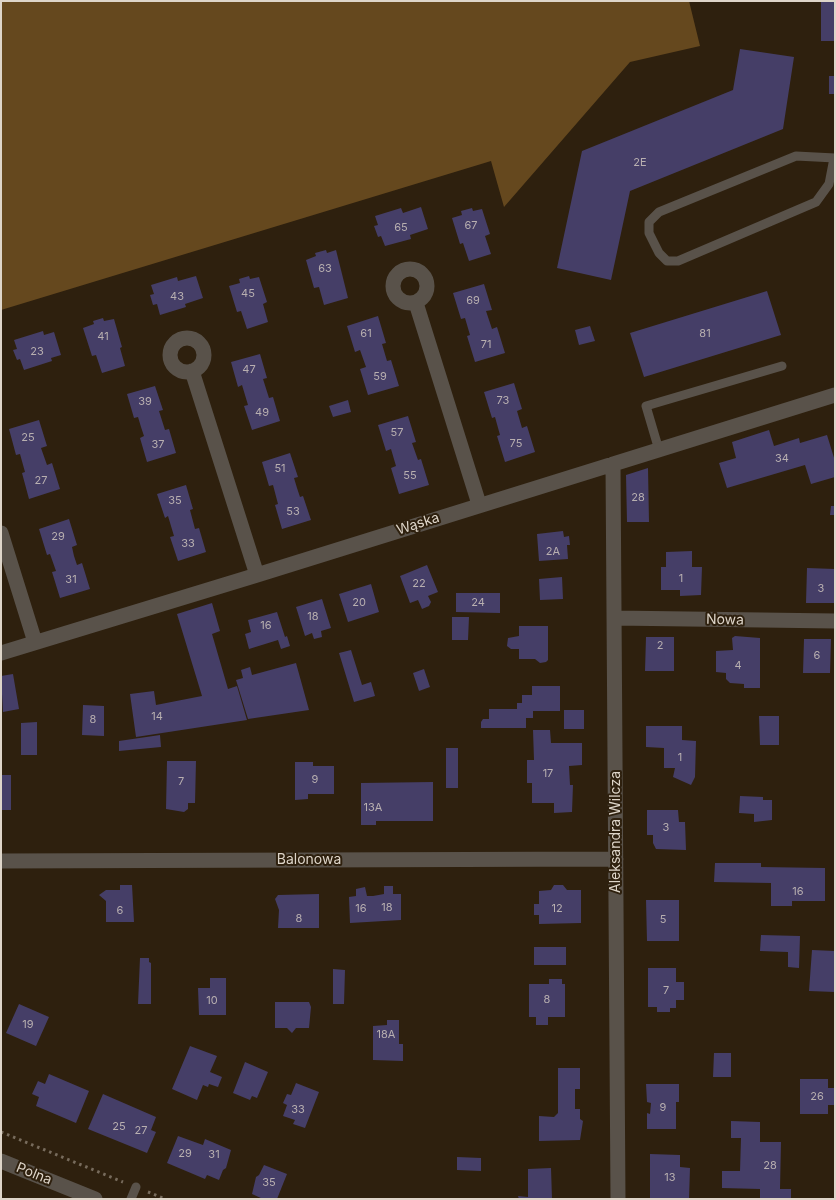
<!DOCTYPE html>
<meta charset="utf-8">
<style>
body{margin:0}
#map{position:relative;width:836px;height:1200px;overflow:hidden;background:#2e200e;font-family:Inter,sans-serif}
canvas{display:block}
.frame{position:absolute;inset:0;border:2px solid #ded5c9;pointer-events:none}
</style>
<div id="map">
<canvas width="836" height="1200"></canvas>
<div class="frame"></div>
</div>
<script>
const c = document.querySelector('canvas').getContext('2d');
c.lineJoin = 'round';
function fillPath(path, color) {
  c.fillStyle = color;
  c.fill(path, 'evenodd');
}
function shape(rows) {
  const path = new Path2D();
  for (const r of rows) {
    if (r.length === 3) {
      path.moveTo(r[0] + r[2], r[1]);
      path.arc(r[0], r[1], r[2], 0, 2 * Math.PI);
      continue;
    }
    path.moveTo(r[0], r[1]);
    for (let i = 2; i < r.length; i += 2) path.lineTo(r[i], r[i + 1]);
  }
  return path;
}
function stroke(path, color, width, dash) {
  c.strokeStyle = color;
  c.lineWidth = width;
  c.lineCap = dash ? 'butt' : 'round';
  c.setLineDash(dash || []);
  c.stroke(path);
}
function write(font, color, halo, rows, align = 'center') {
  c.font = font + ' Inter,sans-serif';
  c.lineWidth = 4;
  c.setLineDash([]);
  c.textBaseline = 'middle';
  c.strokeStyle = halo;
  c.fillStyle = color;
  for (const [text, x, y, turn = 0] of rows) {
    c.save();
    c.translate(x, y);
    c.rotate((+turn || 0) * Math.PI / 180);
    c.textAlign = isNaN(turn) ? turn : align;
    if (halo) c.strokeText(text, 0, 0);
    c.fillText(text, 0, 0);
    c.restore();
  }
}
fillPath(shape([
 [1,1,689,1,700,46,630,62,504,207,491,161,1,310]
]), '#65481e');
fillPath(shape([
 [821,1,835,1,835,41,821,41],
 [740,49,794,57,783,129,630,191,611,280,557,268,582,151,733,90],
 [829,76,835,76,835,94,829,94],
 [421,207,428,229,410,235,411,239,385,246,381,236,378,237,374,226,378,225,375,216,401,208,403,213],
 [472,208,473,211,482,209,490,234,485,236,491,254,469,261,463,243,460,244,452,218,462,215,461,211],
 [326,250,327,253,336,250,348,298,324,305,319,287,314,288,306,260,316,256,315,253],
 [196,276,203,298,185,304,186,307,160,315,157,304,153,305,150,295,154,294,151,285,177,277,178,281],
 [249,276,250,279,259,277,267,302,263,304,268,322,247,329,241,311,237,312,229,286,240,283,239,279],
 [484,284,492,310,486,311,492,329,497,327,505,353,475,362,467,336,470,335,465,318,461,319,453,293],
 [767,291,781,335,644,377,630,333],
 [378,316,386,343,382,344,387,361,391,360,399,386,368,395,360,369,366,367,360,350,355,352,347,326],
 [103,318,104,321,114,319,122,347,120,348,125,366,102,373,96,355,92,356,83,328,94,324,93,321],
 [590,326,595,341,579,345,575,330],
 [43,331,44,335,54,332,61,355,51,358,52,361,24,370,20,359,17,360,13,350,17,349,14,340],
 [260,354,267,378,263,379,269,398,273,397,280,421,252,430,244,406,248,405,242,385,238,387,231,362],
 [514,383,522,409,517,411,522,428,527,426,535,452,505,462,497,436,500,435,495,417,492,418,484,392],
 [155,386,163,410,159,411,165,430,169,429,176,453,147,462,140,438,144,436,141,427,138,417,134,418,127,394],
 [348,400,351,412,333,417,329,406],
 [408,416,416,442,412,443,418,460,421,459,429,485,399,494,391,468,396,466,391,449,386,451,378,425],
 [39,420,47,446,41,448,47,465,52,463,60,489,29,499,22,473,25,472,20,454,16,455,9,429],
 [769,430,774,446,799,438,800,443,827,435,835,461,835,477,811,484,805,465,727,488,719,463,736,458,732,442],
 [290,453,298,477,294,478,297,488,300,497,303,496,311,520,282,529,275,505,278,504,273,485,269,486,262,462],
 [648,468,649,522,627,522,626,475],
 [186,485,193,509,190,510,195,529,199,528,206,552,178,561,170,537,174,536,168,516,165,518,157,494],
 [831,506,835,506,835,515,830,515],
 [69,519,77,545,72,547,74,556,77,565,82,563,90,589,60,598,52,572,56,571,50,554,47,555,39,529],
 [563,531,564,537,569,536,570,545,567,545,568,559,539,561,537,534],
 [692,551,692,567,702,567,701,595,680,596,680,590,661,590,661,567,666,567,666,552],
 [427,565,438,592,428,596,431,602,429,606,422,609,418,600,410,603,400,576],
 [807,568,835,569,834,603,806,603],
 [562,577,563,599,540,600,539,579],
 [371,584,379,612,348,622,339,594],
 [456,593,500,593,500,613,456,612],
 [322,599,331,628,321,631,322,637,314,639,312,633,305,636,296,607],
 [212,603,220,631,212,634,228,689,237,686,247,720,136,737,130,694,154,691,156,705,202,696,177,614],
 [277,612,285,637,287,636,290,646,281,649,278,640,249,649,245,634,251,632,248,620],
 [452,617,469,617,468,640,452,640],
 [519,626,548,626,548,660,546,662,540,663,535,659,519,659,519,649,511,649,507,646,508,638,519,636],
 [735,636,760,638,760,688,744,688,744,684,730,683,726,679,726,673,716,672,716,651,733,650,732,638],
 [646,637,674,637,674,671,645,671],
 [804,639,831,639,830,673,803,673],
 [351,650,362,685,371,682,375,696,354,702,339,653],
 [296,663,309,710,248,719,236,680,243,678,241,670,250,667,252,675],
 [424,669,430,687,419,691,413,673],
 [13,674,19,709,3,712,1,676],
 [532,686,560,686,560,711,533,711,533,718,526,718,526,728,481,728,481,722,483,719,489,719,489,709,517,709,517,703,522,703,522,695,532,695],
 [83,705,104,706,104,736,82,735],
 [564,710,584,710,584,729,564,729],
 [759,716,779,716,779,745,760,745],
 [37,722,37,755,21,755,21,723],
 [646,726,682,726,682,740,696,741,695,777,691,785,673,777,675,768,664,768,664,748,646,747],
 [533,730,550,730,551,743,582,743,582,765,569,766,570,785,573,785,572,812,554,813,554,803,532,803,532,783,527,783,527,760,534,760],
 [160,735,161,747,119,751,119,741],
 [446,748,458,748,458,788,446,788],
 [167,761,196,761,195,803,188,803,188,809,184,812,166,809],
 [295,762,313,762,313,766,334,766,334,794,308,794,308,799,295,800],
 [1,775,11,775,11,810,1,810],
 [433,782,433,821,376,821,376,825,361,825,361,783],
 [740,796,763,797,763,800,772,800,772,820,754,822,754,814,739,813],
 [647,810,678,810,679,822,685,822,686,850,656,849,653,843,653,835,647,835],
 [715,863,761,863,761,867,825,868,825,901,792,901,792,906,771,906,771,883,714,882],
 [120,885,132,885,134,922,106,922,106,901,99,895,106,890,120,890],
 [554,885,563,885,567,890,581,890,581,923,539,924,539,915,534,915,534,904,539,904,539,891,551,890],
 [384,886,393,886,393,894,401,894,401,920,350,923,349,897,356,896,356,889,365,887,367,896,373,896,384,894],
 [319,894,319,928,278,928,279,910,275,899,278,895],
 [646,900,679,900,679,941,647,941],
 [761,935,800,936,799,968,788,967,788,952,760,951],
 [534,947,566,947,566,965,534,965],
 [812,950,835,951,835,992,809,991],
 [140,958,149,958,149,962,151,963,151,1004,138,1004],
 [648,968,676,968,676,982,684,982,684,1000,676,1000,676,1008,670,1008,670,1012,657,1012,657,1007,648,1007],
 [333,969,345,970,344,1004,333,1004],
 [210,978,226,978,226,1015,199,1015,198,988,210,988],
 [549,979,562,979,562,984,565,984,565,1017,548,1017,548,1025,536,1025,536,1017,529,1017,529,984,549,984],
 [275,1002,309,1002,311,1007,309,1028,296,1028,292,1033,287,1028,275,1028],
 [19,1004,49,1017,36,1046,6,1033],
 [387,1020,399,1020,399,1044,403,1044,403,1061,373,1060,373,1026,387,1025],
 [190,1046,217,1056,210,1072,222,1077,218,1087,209,1084,208,1087,203,1085,197,1100,172,1089],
 [714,1053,731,1053,731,1077,713,1077],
 [245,1062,268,1072,257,1098,252,1096,250,1100,233,1093],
 [558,1068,580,1068,580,1089,575,1089,575,1109,580,1109,580,1119,583,1121,580,1140,539,1141,539,1116,554,1117,558,1113],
 [49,1074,89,1091,76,1123,36,1106,39,1097,32,1094,38,1081,45,1084],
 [800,1079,828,1079,828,1088,835,1088,835,1105,828,1105,828,1114,800,1114],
 [296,1083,319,1092,305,1128,293,1124,295,1120,283,1116,287,1105,283,1103,287,1094,291,1095],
 [646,1084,679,1084,679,1102,676,1102,676,1129,647,1129,647,1113,650,1114,651,1103,647,1102],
 [103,1094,156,1117,151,1130,156,1132,147,1153,88,1129],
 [731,1121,760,1122,760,1142,781,1142,780,1189,791,1189,791,1199,760,1199,760,1189,722,1188,722,1171,740,1171,741,1138,731,1138],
 [178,1136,203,1145,205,1139,231,1150,226,1168,223,1170,219,1180,207,1175,205,1179,167,1163],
 [650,1154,680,1155,680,1167,690,1168,689,1199,650,1199],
 [457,1157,481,1158,481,1171,457,1170],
 [264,1165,287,1174,277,1199,263,1199,252,1194,256,1177,259,1175],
 [551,1168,552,1199,519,1199,518,1196,528,1197,528,1169]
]), '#453e67');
stroke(shape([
 [1,1132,123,1182],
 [148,1192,165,1199]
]), '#776b5c', 3, [2.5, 4]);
stroke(shape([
 [834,158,829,184,816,202,678,261,667,261,659,253,649,233,649,222,659,212,796,156,835,158],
 [659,450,646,406,782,366],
 [131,1199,136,1187]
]), '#59524a', 9);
stroke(shape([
 [410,286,17],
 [416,303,479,504],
 [187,355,17],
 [192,371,257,575],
 [613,464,618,1199],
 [1,533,35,642],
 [615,618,835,621],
 [1,653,257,575,835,395],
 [1,861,616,859],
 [1,1161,95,1199]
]), '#59524a', 15);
write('11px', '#b8afb0', null, [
 ["2E",640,163],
 ["67",471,226],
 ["65",401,228],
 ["63",325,269],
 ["45",248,294],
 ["43",177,297],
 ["69",473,301],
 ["61",366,334],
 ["81",705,334],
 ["41",103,337],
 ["71",486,345],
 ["23",37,352],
 ["47",249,370],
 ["59",380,377],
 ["73",503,401],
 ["39",145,402],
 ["49",262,413],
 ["57",397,433],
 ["25",28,438],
 ["75",516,444],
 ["37",158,445],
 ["34",782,459],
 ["51",280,469],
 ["55",410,476],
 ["27",41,481],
 ["28",638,498],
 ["35",175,501],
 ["53",293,512],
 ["29",58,537],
 ["33",188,544],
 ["2A",553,552],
 ["1",681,579],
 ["31",71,580],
 ["22",419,584],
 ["3",821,589],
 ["20",359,603],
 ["24",478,603],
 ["18",313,617],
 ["16",266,626],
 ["2",660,646],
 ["6",817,656],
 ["4",738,666],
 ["14",157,717],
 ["8",93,720],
 ["1",680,758],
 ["17",548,774],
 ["9",315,780],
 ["7",181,782],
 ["13A",373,808],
 ["3",666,828],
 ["16",798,892],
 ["18",387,908],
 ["16",361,909],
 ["12",557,909],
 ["6",120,911],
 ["8",299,919],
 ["5",663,920],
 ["7",666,991],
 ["8",547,1000],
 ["10",212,1001],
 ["19",28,1025],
 ["18A",386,1035],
 ["26",817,1097],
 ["9",663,1108],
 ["33",298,1110],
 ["25",119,1127],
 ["27",141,1131],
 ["29",185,1154],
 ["31",214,1155],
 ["28",770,1166],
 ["13",670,1178],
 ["35",269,1183]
]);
write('14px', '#ded5c9', '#2e200e', [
 ["Wąska",418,524,-18],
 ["Nowa",725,620,1],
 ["Aleksandra Wilcza",616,832,-90],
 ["Balonowa",309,860],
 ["Polna",34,1174,22]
]);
</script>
